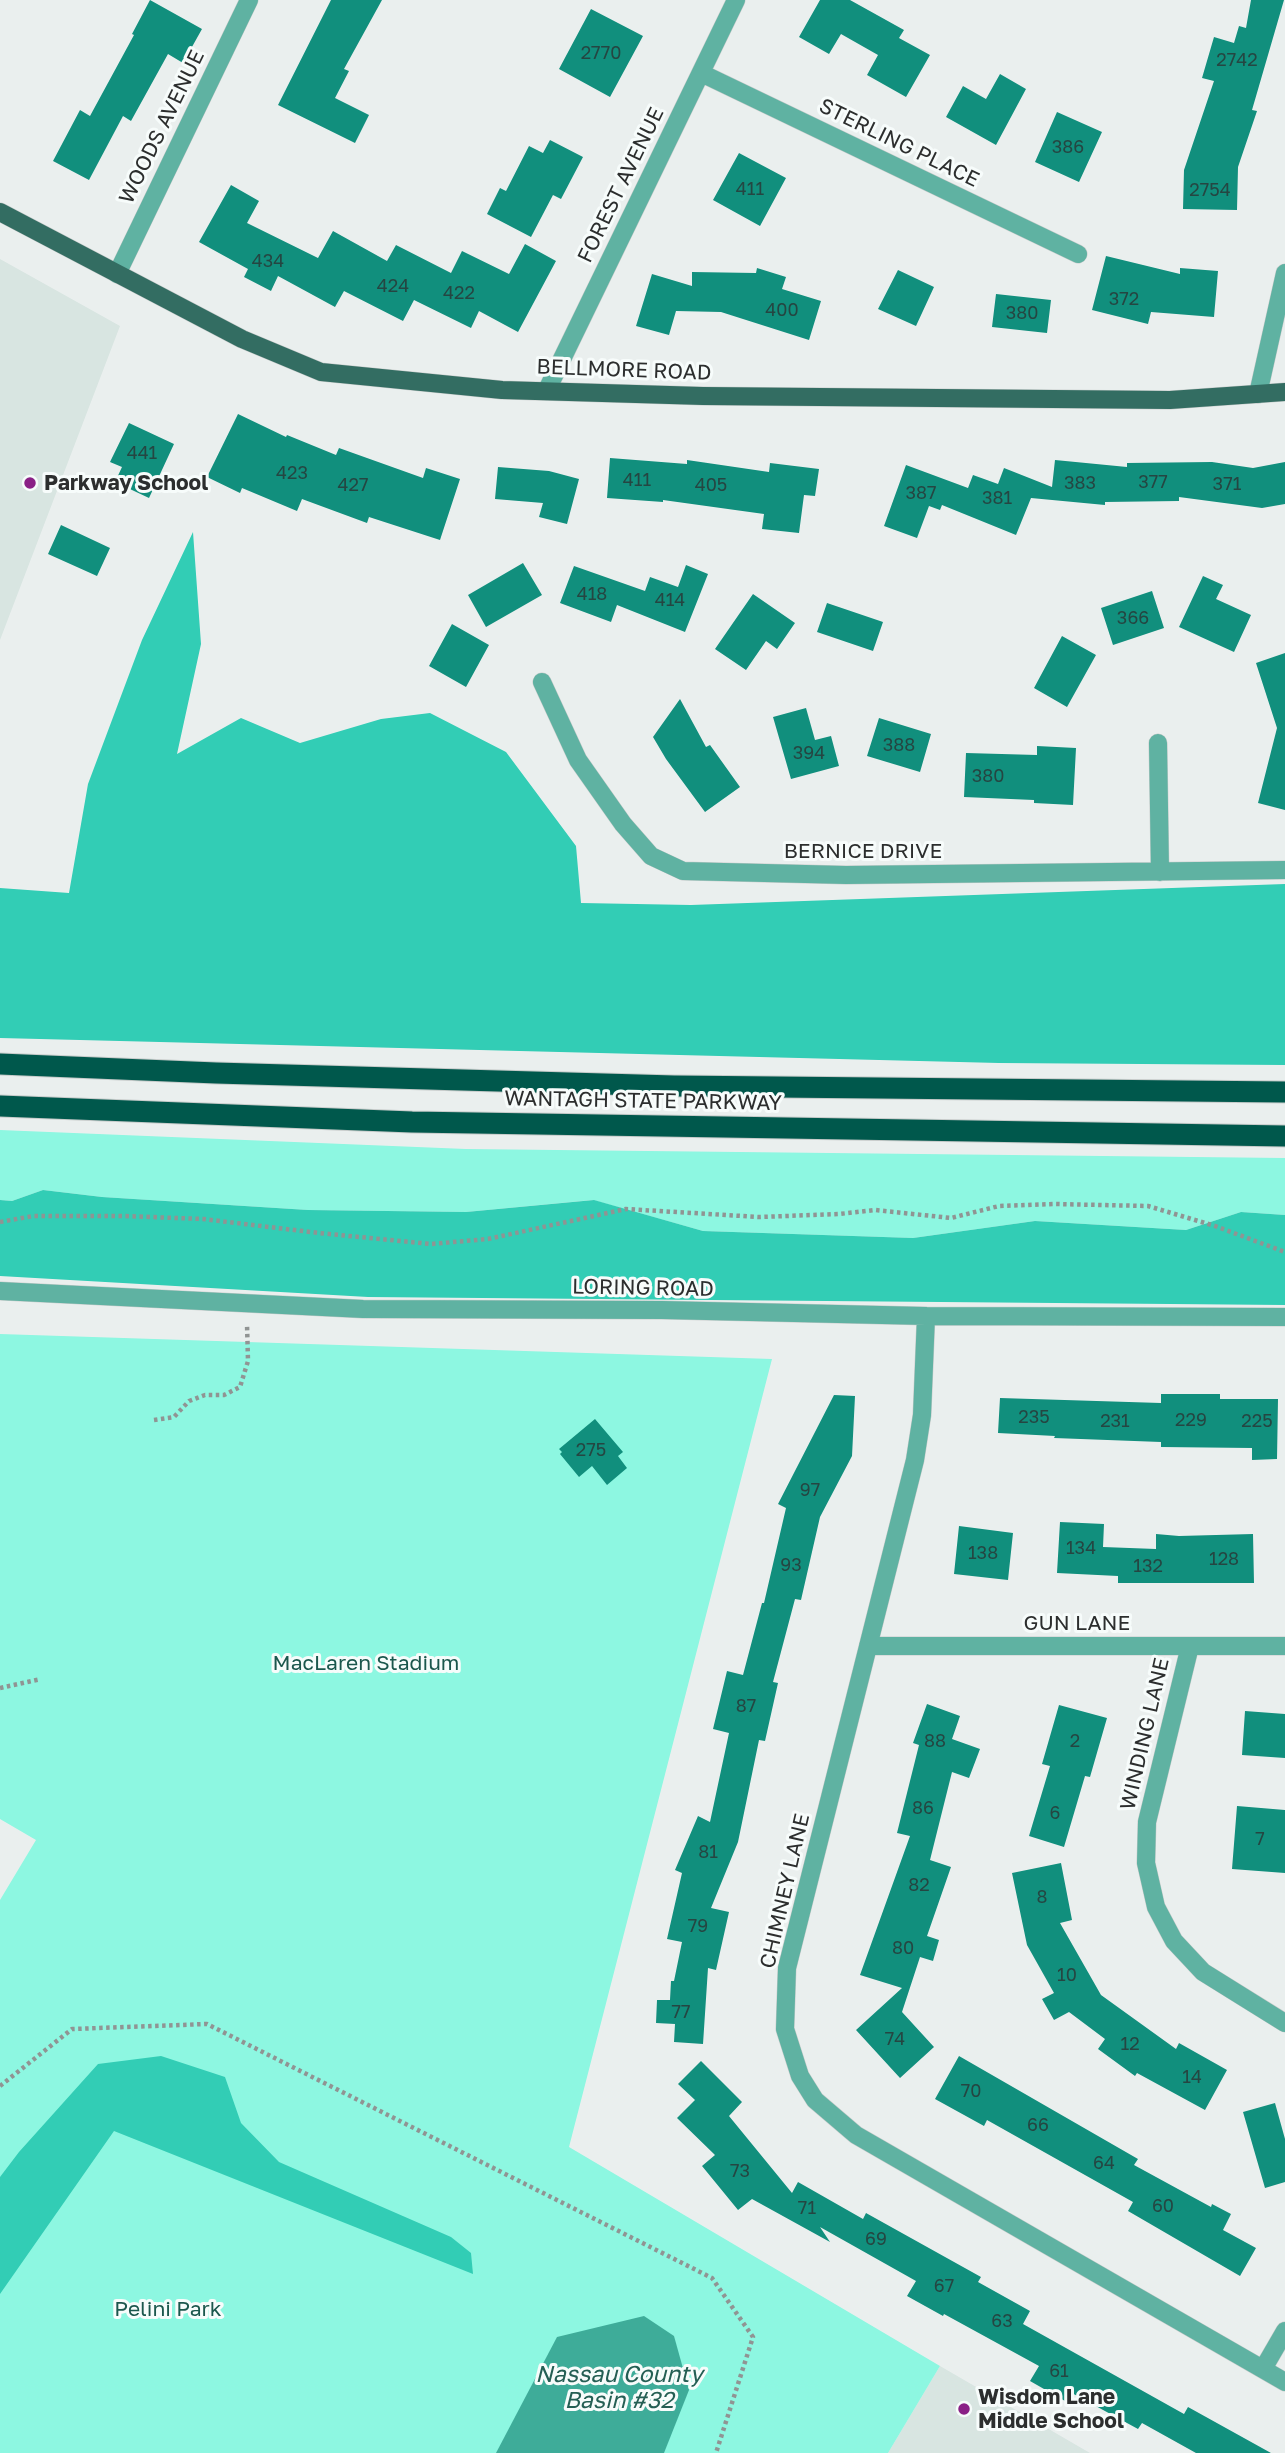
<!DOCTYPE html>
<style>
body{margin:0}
canvas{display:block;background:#eaefee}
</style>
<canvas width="1285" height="2453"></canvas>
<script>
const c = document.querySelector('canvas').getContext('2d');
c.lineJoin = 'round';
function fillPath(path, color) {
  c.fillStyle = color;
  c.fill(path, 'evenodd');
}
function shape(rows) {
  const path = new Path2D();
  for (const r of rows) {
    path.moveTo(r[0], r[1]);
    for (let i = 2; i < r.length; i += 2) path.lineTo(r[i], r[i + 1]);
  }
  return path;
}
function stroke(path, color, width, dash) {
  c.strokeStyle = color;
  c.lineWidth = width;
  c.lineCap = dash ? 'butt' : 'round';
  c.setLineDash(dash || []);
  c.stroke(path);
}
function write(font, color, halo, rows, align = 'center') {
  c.font = font + ' "Golos Text",sans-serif';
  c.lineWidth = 6;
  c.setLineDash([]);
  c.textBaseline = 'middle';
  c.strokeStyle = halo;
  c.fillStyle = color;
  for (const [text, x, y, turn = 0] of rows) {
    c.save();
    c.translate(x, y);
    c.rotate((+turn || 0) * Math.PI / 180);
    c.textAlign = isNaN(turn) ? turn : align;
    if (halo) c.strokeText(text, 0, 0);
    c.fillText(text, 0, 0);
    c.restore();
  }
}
fillPath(shape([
 [0,259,120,326,0,640],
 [940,2366,1090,2453,888,2453]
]), '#d8e5e1');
fillPath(shape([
 [0,1130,466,1149,1285,1158,1285,1215,1241,1212,1186,1230,1035,1221,913,1238,703,1231,593,1200,466,1212,308,1210,102,1197,43,1190,12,1201,0,1200],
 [0,1334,772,1359,569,2147,940,2366,888,2453,0,2453,0,1900,36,1840,0,1819]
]), '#8df7e1');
fillPath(shape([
 [193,532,201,644,177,754,241,718,300,743,381,719,430,713,506,752,576,846,581,903,691,905,1285,884,1285,1065,999,1063,0,1038,0,888,69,893,88,784,142,640],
 [43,1190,102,1197,308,1210,466,1212,594,1200,703,1231,913,1238,1035,1221,1186,1230,1241,1212,1285,1215,1285,1305,368,1297,0,1276,0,1200,12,1201],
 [161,2056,225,2077,241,2123,279,2162,451,2237,471,2253,473,2274,114,2131,0,2294,0,2177,19,2152,98,2064]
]), '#32cdb5');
fillPath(shape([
 [644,2316,674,2336,689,2390,664,2453,496,2453,557,2337]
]), '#3eac99');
fillPath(shape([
 [150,0,202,29,183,63,168,54,131,121,123,116,89,180,53,161,80,110,90,116,134,35,132,34],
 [331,0,382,0,344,69,349,71,335,98,369,115,355,143,278,105],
 [820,0,850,0,904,30,899,38,930,55,906,97,867,75,878,55,841,34,829,54,799,37],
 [1251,0,1284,0,1252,110,1257,111,1238,167,1237,210,1183,209,1184,170,1214,81,1202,78,1214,37,1234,43,1239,26,1246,28],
 [591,9,643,36,610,97,559,69],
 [1000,74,1026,89,996,145,946,117,963,86,986,99],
 [1057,112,1102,132,1079,182,1035,162],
 [550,140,583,157,561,199,553,195,531,237,487,214,500,188,506,191,529,146,543,153],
 [739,153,786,178,760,226,713,200],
 [231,185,259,201,247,223,318,258,333,231,387,261,396,245,451,273,462,251,509,274,525,244,556,261,518,332,479,311,471,328,414,300,403,321,344,291,335,307,278,276,271,291,244,277,248,269,199,242],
 [1106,256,1180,274,1180,268,1218,271,1214,317,1151,312,1148,324,1092,310],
 [757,268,786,277,782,289,821,301,809,340,721,312,676,311,669,335,636,326,652,274,692,286,692,272,756,273],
 [898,270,934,287,916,326,878,309],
 [996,294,1051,300,1047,333,992,327],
 [238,414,286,437,287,435,336,455,339,448,423,478,426,468,460,479,440,540,369,517,367,523,302,499,297,511,242,488,240,493,207,477],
 [129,423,174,444,149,498,115,482,122,467,110,462],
 [610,458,687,464,687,460,769,472,770,463,819,469,815,496,804,495,799,533,762,529,764,514,663,500,663,502,607,498],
 [1055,460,1127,467,1127,463,1212,462,1253,468,1285,462,1285,504,1262,508,1179,497,1179,501,1105,502,1105,505,1031,498,1016,535,942,505,940,510,929,506,917,538,884,526,906,465,968,488,973,475,998,484,1004,468,1052,487],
 [498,467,549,471,579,479,567,524,539,517,543,503,495,499],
 [61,525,110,548,97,576,48,554],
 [523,563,542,595,486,627,468,595],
 [686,565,708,574,685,632,617,605,611,622,560,603,574,566,645,591,650,577,678,587],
 [1203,576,1223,585,1216,599,1251,615,1234,652,1179,627],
 [1152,591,1164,628,1113,645,1101,608],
 [753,594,795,623,777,649,766,641,746,670,715,649],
 [827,603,883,622,873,651,817,632],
 [452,624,489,645,466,687,429,666],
 [1062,636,1096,655,1067,707,1034,688],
 [1285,653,1285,810,1258,803,1277,728,1256,663],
 [680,699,706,747,710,745,740,787,705,812,666,759,653,737],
 [806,708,815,740,831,736,839,766,791,779,773,717],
 [879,718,931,734,920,772,867,756],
 [1037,746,1076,748,1073,805,1034,803,1034,800,964,797,966,753,1037,755],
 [1161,1394,1220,1394,1220,1399,1278,1399,1277,1459,1252,1460,1252,1448,1161,1447,1161,1442,1054,1438,1055,1436,998,1433,1000,1398,1161,1403],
 [834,1395,855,1396,852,1456,820,1517,801,1600,795,1599,773,1682,778,1683,765,1741,759,1740,738,1842,711,1908,729,1912,716,1970,708,1968,703,2044,674,2042,675,2024,656,2023,657,2000,670,2000,671,1981,674,1981,682,1942,667,1939,682,1873,675,1870,698,1816,710,1822,729,1733,713,1729,727,1671,743,1675,762,1603,764,1603,786,1508,778,1504],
 [595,1419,623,1452,618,1456,627,1468,607,1485,592,1466,579,1477,560,1454,562,1452,559,1449],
 [1060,1522,1104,1524,1103,1547,1156,1549,1156,1534,1179,1536,1253,1534,1254,1583,1118,1583,1118,1576,1057,1573],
 [959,1526,1013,1533,1008,1580,954,1574],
 [927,1704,960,1716,952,1739,980,1749,969,1778,952,1772,930,1860,951,1867,927,1936,939,1940,933,1961,920,1957,902,2012,934,2047,900,2078,856,2030,902,1988,860,1975,910,1836,897,1833,919,1745,913,1743],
 [1059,1705,1107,1718,1090,1777,1085,1776,1064,1847,1029,1836,1050,1766,1042,1764],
 [1245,1711,1285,1714,1285,1758,1242,1755],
 [1237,1806,1285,1810,1285,1873,1232,1869],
 [1061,1863,1072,1920,1060,1923,1101,1995,1176,2049,1179,2043,1227,2070,1205,2110,1137,2073,1135,2076,1098,2049,1105,2039,1069,2012,1054,2020,1042,1999,1054,1993,1027,1945,1012,1873],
 [959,2056,1138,2159,1134,2165,1211,2207,1212,2204,1231,2214,1223,2230,1256,2248,1240,2276,1128,2211,1133,2202,987,2120,984,2126,935,2099],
 [701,2061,742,2102,729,2116,792,2193,798,2182,863,2219,866,2213,981,2277,978,2282,1030,2311,1023,2324,1184,2414,1188,2407,1271,2453,1196,2453,1142,2423,1138,2429,1070,2392,1065,2401,1030,2381,1039,2366,944,2314,943,2316,907,2296,916,2281,820,2227,830,2242,752,2199,738,2210,702,2166,715,2155,677,2118,695,2100,678,2084],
 [1275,2103,1285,2139,1285,2182,1265,2188,1243,2112]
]), '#118f7d');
const minor = shape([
 [701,73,1078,254],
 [117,274,249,0],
 [547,390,736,0],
 [1258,394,1285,273],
 [542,682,578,760,623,824,651,856,683,871,846,875,1285,870],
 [1158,743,1160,872],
 [0,1291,363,1309,662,1310,926,1316,1285,1317],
 [926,1316,922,1415,915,1460,787,1968,785,2029,800,2076,815,2100,856,2135,1285,2382],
 [868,1646,1285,1646],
 [1190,1646,1147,1822,1146,1863,1156,1907,1174,1941,1203,1972,1285,2023],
 [1263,2369,1285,2331]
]);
const major = shape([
 [0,212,242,339,321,372,502,390,703,396,1170,400,1285,392]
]);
const highway = shape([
 [0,1064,216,1073,674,1086,1285,1092],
 [0,1106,412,1122,1285,1136]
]);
stroke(minor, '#c8cccb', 19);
stroke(major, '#c8cccb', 19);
stroke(highway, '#c8cccb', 23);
stroke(shape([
 [0,1222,33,1216,124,1216,203,1219,319,1233,431,1244,488,1239,626,1209,759,1217,839,1214,875,1210,951,1218,999,1206,1055,1204,1148,1206,1215,1226,1285,1252],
 [154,1420,174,1417,189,1401,205,1395,224,1395,240,1387,248,1361,247,1324],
 [0,1688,41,1679],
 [0,2086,72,2029,207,2024,712,2278,753,2337,716,2453]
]), '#909493', 4.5, [3.5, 3.5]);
stroke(minor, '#5fb2a2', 18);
stroke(major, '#336d62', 18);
stroke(highway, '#00584c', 21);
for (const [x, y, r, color] of [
 [30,483,7,"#8a2086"],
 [964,2409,7,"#8a2086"]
]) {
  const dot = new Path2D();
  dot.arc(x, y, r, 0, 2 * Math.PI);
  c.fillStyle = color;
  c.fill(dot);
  stroke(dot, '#f7fcfb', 2.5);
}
write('18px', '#254642', null, [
 ["2770",601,53],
 ["2742",1237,60],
 ["386",1068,147],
 ["411",750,189],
 ["2754",1210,190],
 ["434",268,261],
 ["424",393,286],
 ["422",459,293],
 ["372",1124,299],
 ["400",782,310],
 ["380",1022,313],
 ["441",142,453],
 ["423",292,473],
 ["411",637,480],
 ["377",1153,482],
 ["383",1080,483],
 ["371",1227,484],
 ["427",353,485],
 ["405",711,485],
 ["387",921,493],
 ["381",997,498],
 ["418",592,594],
 ["414",670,600],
 ["366",1133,618],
 ["388",899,745],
 ["394",809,753],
 ["380",988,776],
 ["235",1034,1417],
 ["229",1191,1420],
 ["231",1115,1421],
 ["225",1257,1421],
 ["275",591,1450],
 ["97",810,1490],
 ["134",1081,1548],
 ["138",983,1553],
 ["128",1224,1559],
 ["93",791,1565],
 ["132",1148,1566],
 ["87",746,1706],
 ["88",935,1741],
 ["2",1075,1741],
 ["86",923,1808],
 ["6",1055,1813],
 ["7",1260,1839],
 ["81",708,1852],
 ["82",919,1885],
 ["8",1042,1897],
 ["79",698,1926],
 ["80",903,1948],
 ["10",1067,1975],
 ["77",681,2012],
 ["74",895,2039],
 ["12",1130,2044],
 ["14",1192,2077],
 ["70",971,2091],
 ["66",1038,2125],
 ["64",1104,2163],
 ["73",740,2171],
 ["60",1163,2206],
 ["71",807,2208],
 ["69",876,2239],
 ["67",944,2286],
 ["63",1002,2321],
 ["61",1059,2371]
]);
write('21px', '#2c2e2e', '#f7fcfb', [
 ["WOODS AVENUE",162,127,-64],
 ["STERLING PLACE",899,143,26],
 ["FOREST AVENUE",621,185,-64],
 ["BELLMORE ROAD",624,370,2],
 ["BERNICE DRIVE",863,851],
 ["WANTAGH STATE PARKWAY",643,1101,1],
 ["LORING ROAD",643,1288,1],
 ["GUN LANE",1077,1623],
 ["WINDING LANE",1145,1734,-77],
 ["CHIMNEY LANE",785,1891,-77]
]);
write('bold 21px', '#2c2e2e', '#f7fcfb', [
 ["Parkway School",44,483],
 ["Wisdom Lane",978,2397],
 ["Middle School",978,2421]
], 'left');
write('21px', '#1b574d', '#f7fcfb', [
 ["MacLaren Stadium",366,1663],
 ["Pelini Park",168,2309]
]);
write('italic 23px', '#245f54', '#f7fcfb', [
 ["Nassau County",619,2375],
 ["Basin #32",619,2401]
]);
</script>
